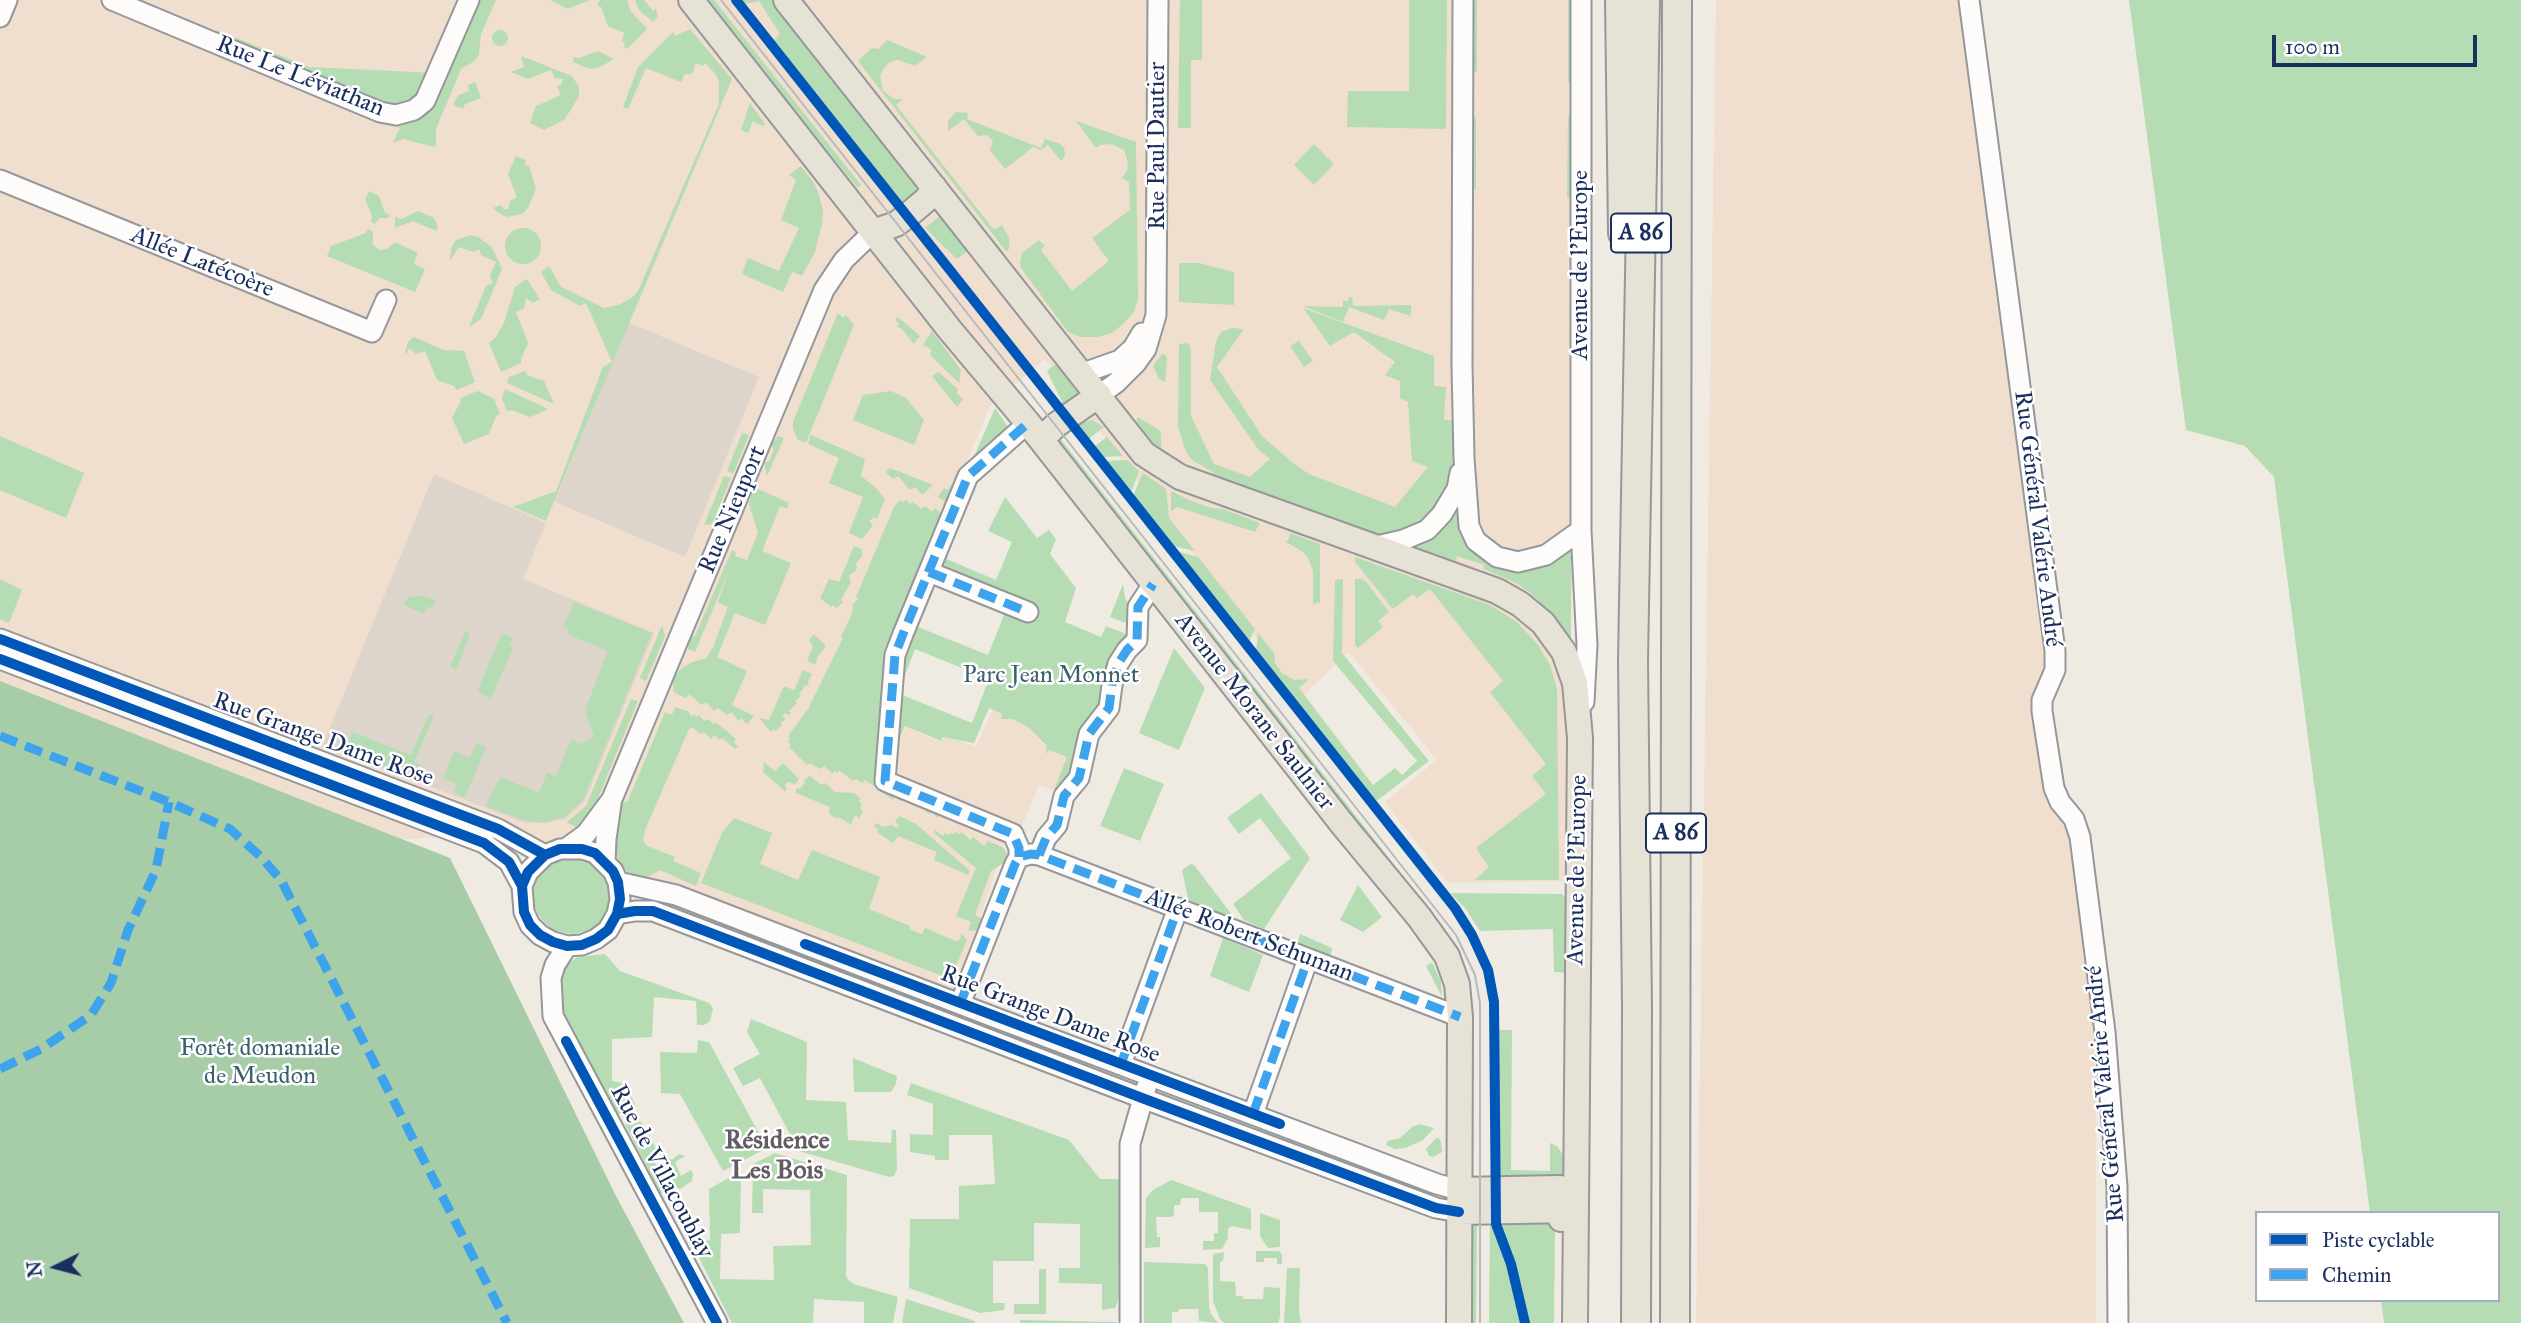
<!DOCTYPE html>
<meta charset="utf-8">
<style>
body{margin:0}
#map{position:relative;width:2521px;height:1323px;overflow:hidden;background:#efebe2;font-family:"IM FELL Great Primer",serif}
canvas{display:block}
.legend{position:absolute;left:2255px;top:1211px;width:245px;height:91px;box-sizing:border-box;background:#fff;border:2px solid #a4acbf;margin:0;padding:9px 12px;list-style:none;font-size:21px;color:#1b2f5e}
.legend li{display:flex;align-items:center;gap:14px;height:35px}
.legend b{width:35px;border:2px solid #a4acbf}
.north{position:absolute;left:21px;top:1232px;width:70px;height:70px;-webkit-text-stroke:5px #fff;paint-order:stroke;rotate:264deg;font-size:19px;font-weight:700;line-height:28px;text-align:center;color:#1b2f5e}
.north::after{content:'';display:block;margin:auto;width:24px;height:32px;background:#1b2f5e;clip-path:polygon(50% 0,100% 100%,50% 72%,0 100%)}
.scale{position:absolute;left:2272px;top:35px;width:205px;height:32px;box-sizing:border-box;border:4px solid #1b2f5e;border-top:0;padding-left:9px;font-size:21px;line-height:24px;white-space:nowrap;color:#1b2f5e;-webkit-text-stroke:5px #fff;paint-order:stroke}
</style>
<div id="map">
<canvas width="2521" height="1323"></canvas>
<ul class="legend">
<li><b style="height:9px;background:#0057b8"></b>Piste cyclable</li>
<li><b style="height:9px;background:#3da3ed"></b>Chemin</li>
</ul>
<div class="north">N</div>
<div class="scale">100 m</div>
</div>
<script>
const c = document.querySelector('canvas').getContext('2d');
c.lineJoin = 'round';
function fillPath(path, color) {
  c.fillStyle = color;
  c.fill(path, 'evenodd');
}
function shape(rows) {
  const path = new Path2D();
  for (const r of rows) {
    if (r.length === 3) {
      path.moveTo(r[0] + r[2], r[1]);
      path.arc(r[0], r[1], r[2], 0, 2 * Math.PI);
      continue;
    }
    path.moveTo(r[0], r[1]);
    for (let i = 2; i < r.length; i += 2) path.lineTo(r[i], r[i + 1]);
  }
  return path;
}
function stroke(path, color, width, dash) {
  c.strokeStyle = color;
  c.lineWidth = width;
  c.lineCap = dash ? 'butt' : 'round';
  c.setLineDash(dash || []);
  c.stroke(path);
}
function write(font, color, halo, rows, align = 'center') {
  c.font = font + ' "IM FELL Great Primer",serif';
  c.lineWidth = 5;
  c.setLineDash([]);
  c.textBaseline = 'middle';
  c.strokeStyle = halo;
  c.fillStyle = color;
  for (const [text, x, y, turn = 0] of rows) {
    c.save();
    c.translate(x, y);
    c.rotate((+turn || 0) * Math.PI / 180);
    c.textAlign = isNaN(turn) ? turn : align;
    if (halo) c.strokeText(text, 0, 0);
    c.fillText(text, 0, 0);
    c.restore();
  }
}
fillPath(shape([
 [0,0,1584,0,1566,881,1448,883,1385,802,1437,760,1349,652,1301,697,1045,359,990,406,887,654,877,777,1007,837,956,990,522,833,401,839,0,681],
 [1716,0,1960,0,2091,999,2096,1070,2096,1323,1696,1323],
 [993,710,1002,714,1001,718,1013,719,1029,728,1049,750,1067,757,1054,790,1039,785,1019,833,908,787,911,779,888,769,906,727,940,742,943,738,957,740,976,747]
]), '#f0dfce');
fillPath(shape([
 [629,323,759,377,685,557,555,502],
 [434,474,546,523,523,579,654,633,585,801,565,819,545,823,525,823,323,745]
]), '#ddd4cc');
fillPath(shape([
 [476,0,496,0,481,34,479,55,473,62,461,69,436,129,436,145,434,147,403,139,393,143,400,128,343,106,408,119],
 [550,0,590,0,568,9],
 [600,0,627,0,631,11,647,29,627,49,624,47,625,43,622,41,624,33,608,26,601,7,597,5],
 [635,0,644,0,653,11,656,9,658,16,653,22,639,10],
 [699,0,714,0,861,185,858,188,808,128,799,127],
 [742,0,777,0,917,181,915,197,904,206,773,41,780,34,759,1,745,4],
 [1180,0,1202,0,1202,60,1191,60,1191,128,1178,128],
 [1409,0,1447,0,1446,129,1347,127,1348,91,1409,91],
 [1473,0,1477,0,1477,73,1473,70],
 [1568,0,1575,0,1571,83,1568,83],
 [2129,0,2521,0,2521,1323,2384,1323,2381,1300,2498,1300,2498,1213,2370,1213,2274,477,2245,446,2186,430],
 [690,29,732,79,546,521,513,507,556,491,603,367,612,362,586,303,580,306,551,290,541,272,549,266,561,287,604,308,618,305,633,297,638,291,719,104,719,81,715,73,705,63,703,66,696,63,692,74,685,74,681,82,646,68,628,109,623,107,638,67,673,32,675,36],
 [500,38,8],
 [216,30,309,67,436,73,414,104,390,108,212,34],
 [887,40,927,57,915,66,898,60,890,62,883,69,880,76,883,91,894,99,903,99,896,105,994,230,1002,225,1009,238,1009,249,1006,251,858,61,872,48,879,49],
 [598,51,614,59,598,68,590,69,573,62,574,57,579,58],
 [521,56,572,76,579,87,579,96,565,119,544,130,530,123,536,106,561,95,557,86,561,85,563,79,555,78,551,70,528,79,511,72,524,67],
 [849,59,1004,253,1002,254,848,61],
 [475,82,481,98,465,104,463,109,453,105,458,95,469,91,468,85],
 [750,103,765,124,763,126,753,121,748,133,741,130],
 [956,112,968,113,967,119,1041,148,1045,139,1058,143,1064,147,1065,155,1061,161,1048,145,1040,150,1033,147,1005,169,990,150,993,141,987,135,978,136,964,119,948,131,948,121],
 [1574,112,1574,203,1567,197,1568,116],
 [1476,117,1476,190,1472,188,1473,119],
 [1076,121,1136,142,1138,300,1134,312,1124,323,1112,333,1097,337,1080,337,1068,332,1021,268,1020,263,1022,253,1039,240,1045,246,1041,250,1072,291,1109,261,1092,238,1130,210,1129,182,1122,178,1127,171,1128,162,1124,150,1112,144,1100,145,1096,148],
 [1314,144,1334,164,1314,185,1294,165],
 [516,156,526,160,524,165,529,166,536,189,528,208,522,214,507,217,499,213,493,208,501,205,504,209,508,209,510,201,517,197,508,174],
 [801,166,814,183,819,195,823,211,822,224,815,252,802,276,792,272,783,292,742,274,748,258,779,271,799,228,781,220,796,180,789,175],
 [369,191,379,196,385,213,390,215,388,218,379,218,375,224,371,222,372,216,365,199],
 [418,211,434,218,438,227,436,231,413,221,395,228,395,217,401,219],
 [945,212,973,247,957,259,925,228],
 [523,246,18],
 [368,229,373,232,373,245,380,250,387,249,395,242,418,253,414,264,425,269,415,292,327,256,331,246,366,233],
 [471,235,478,237,492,247,502,269,481,319,469,327,486,286,493,283,490,276,496,262,481,255,479,249,473,252,459,247,450,261,451,248,456,240],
 [1179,263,1199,263,1234,272,1234,305,1179,302],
 [527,279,540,299,533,303,526,298,524,308,516,312,528,343,521,359,521,363,501,372,489,343,496,337,504,323,515,287],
 [1348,297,1352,297,1353,306,1411,305,1411,316,1389,309,1384,320,1349,307,1343,322,1303,306,1343,307,1343,301,1349,301],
 [1303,308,1434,356,1434,386,1446,387,1444,420,1456,421,1455,476,1429,521,1386,538,1209,479,1213,472,1192,460,1186,452,1178,427,1179,344,1188,343,1191,348,1191,416,1214,464,1250,477,1270,459,1258,449,1210,380,1216,341,1221,332,1232,328,1244,329,1217,367,1262,436,1293,463,1309,474,1395,507,1428,467,1412,461,1408,402,1400,398,1400,381,1385,375,1395,362,1354,332,1330,346],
 [838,313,843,318,846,315,854,325,806,443,798,440,793,429,793,422],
 [898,317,920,336,914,344,901,328,897,327,899,324,895,320],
 [932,331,961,370,959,383,933,358,930,354,932,350,923,345],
 [414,337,444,350,464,351,475,382,457,390,454,386,437,380,425,351,416,354,409,348,406,355,405,351,409,341],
 [1299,341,1313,361,1304,367,1290,346],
 [1162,354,1166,355,1167,359,1165,382,1159,379,1153,366],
 [1061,360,1085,389,1066,410,1047,371],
 [525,371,527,375,544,381,554,404,507,383,509,377],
 [938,372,958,389,956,393,963,399,957,407,932,376],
 [505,389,548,409,530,417,512,410,507,411,502,398],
 [478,391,494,399,500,414,496,416,489,434,464,444,452,418,461,401,460,398],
 [891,391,906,398,924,420,914,445,853,420,863,395],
 [995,408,1008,427,1005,438,969,468],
 [1137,417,1158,429,1161,433,1161,448,1154,444,1137,422],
 [1092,420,1104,427,1089,439,1077,423],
 [742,433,749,435,733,474,727,471],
 [811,435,865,459,861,476,874,486,885,499,877,519,874,517,869,521,873,525,862,539,849,533,863,497,829,483,839,458,808,444],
 [0,436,84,473,66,518,0,490],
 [778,436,784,438,767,476,764,463,769,461,774,450,771,445],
 [1059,437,1436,918,1455,949,1459,981,1055,441],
 [1107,437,1123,456,1102,457,1094,447],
 [1127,460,1139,471,1131,493,1106,461],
 [890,468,933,485,922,495,916,487,910,490,898,476,893,479,886,472],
 [963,470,891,655,881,783,948,816,946,819,940,815,938,818,931,812,929,814,916,803,913,806,903,798,900,801,895,797,893,800,865,780,862,783,856,779,853,781,839,770,837,773,835,771,832,773,824,766,820,769,810,763,807,765,789,747,791,744,788,742,790,739,788,736,808,709,843,638,841,636,852,614,853,604,858,599,856,597,894,507,900,500,903,503,906,499,910,504,913,502,921,509,925,506,932,512,935,508,941,513,947,503,938,497,944,488,948,490],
 [1143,473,1166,489,1169,518,1195,551,1173,546,1133,496],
 [724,476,731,478,712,524,704,525],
 [754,487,789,503,787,509,780,506,762,551,791,563,765,625,735,613,717,657,747,671,732,705,754,716,747,724,741,718,738,721,732,712,727,715,718,708,714,711,706,702,702,705,689,694,686,698,679,695,674,692,673,684,674,677,682,668,692,662,706,658,713,648,728,607,718,602,728,573,695,652,688,649,688,645,691,636,695,636,732,550,736,552,735,556,747,560,758,533,749,504],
 [1171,491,1189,500,1211,508,1223,509,1260,523,1255,532,1177,507,1171,511],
 [1005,497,1037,538,1049,530,1056,539,1050,554,1076,588,1065,622,1101,637,1106,626,1134,637,1110,682,1061,796,1054,790,1067,757,1049,750,1047,754,1046,745,1029,728,1013,719,1001,719,1002,714,989,708,974,743,942,737,941,741,905,726,891,760,897,693,972,723,989,679,915,649,899,691,899,660,913,625,988,655,1004,615,930,584,945,568,944,558,996,580,1012,542,988,531],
 [1456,513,1462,530,1491,560,1571,548,1571,640,1562,636,1539,601,1529,592,1516,583,1484,569,1484,565,1457,556,1456,561,1430,557,1404,550,1425,543,1443,528],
 [1290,533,1320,544,1320,602,1313,604,1313,571,1308,558,1303,552,1286,542,1289,538],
 [854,546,862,549,862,556,855,565,857,567,856,571,849,575,851,582,841,600,843,602,836,609,834,605,831,607,820,598,829,579,839,582],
 [1177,551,1198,557,1255,629,1249,642],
 [1355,557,1490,605,1517,622,1538,645,1550,665,1557,689,1559,880,1475,880,1489,867,1476,848,1546,794,1532,776,1546,764,1490,692,1503,681,1430,589,1417,598,1413,594,1393,609,1355,562],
 [0,579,22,590,9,623,0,619],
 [1343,579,1342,653,1429,761,1375,802,1256,651,1258,633,1274,653,1275,663,1283,674,1295,680,1309,679,1299,688,1373,785,1395,768,1402,775,1417,761,1333,661,1335,580],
 [1355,579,1362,579,1367,583,1389,612,1378,621,1383,627,1358,648,1355,645],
 [1123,584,1125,598,1130,606,1125,623,1110,617],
 [419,595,436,600,432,608,428,606,424,614,404,605,407,598],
 [574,602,652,633,583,800,565,817,545,822,525,821,486,806,500,777,539,793,547,773,556,776,571,739,581,744,594,737,585,710,608,651,569,635,568,628,564,626],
 [662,625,665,636,646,681,640,678],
 [465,631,470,634,456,670,450,667],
 [502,633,513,638,509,646,513,648,491,698,477,692],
 [814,634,826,646,817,657,816,665,807,661,813,647,809,640],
 [1174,648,1205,688,1179,750,1139,733],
 [803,670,812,674,808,681,809,683,807,686,804,685,804,688,799,694,801,696,795,701,797,703,789,711,791,713,788,715,785,713,782,716,786,719,780,723,782,725,775,731,772,729,772,733,759,718,769,720,784,686,794,690],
 [631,699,638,701,589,820,580,830,567,822,586,806],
 [675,707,688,711,692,717,694,714,696,717,699,715,704,721,709,719,713,724,717,723,736,739,734,742,738,747,735,749,722,738,720,740,714,735,711,739,704,732,701,734,692,727,689,729,645,830,643,840,647,846,675,857,673,861,701,873,696,886,660,870,643,880,633,879,619,862,614,848,616,820,622,803,628,801,665,712,672,715],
 [429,714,434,716,414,762,420,765,413,771,401,773,345,750,353,732,411,755],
 [477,743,486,747,465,797,454,793,457,784,443,778,454,751,470,758],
 [764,762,775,771,783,763,799,779,795,784,787,782,785,785,787,789,785,791,763,772],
 [1124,768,1164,784,1140,841,1100,826],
 [810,776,821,785,825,783,835,792,854,793,860,798,859,802,862,804,860,807,863,812,859,818,856,815,852,820,852,825,838,817,835,818,829,813,830,807,796,793,796,789,801,788,805,783,804,780],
 [1261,793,1310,858,1264,929,1244,920,1233,904,1291,858,1260,818,1239,834,1227,818],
 [900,816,916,824,970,871,968,875,934,860,937,852,898,836,893,843,877,832,878,829,874,826,877,823,882,827,892,825,896,828,899,826,895,821],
 [734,818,772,833,760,864,798,880,812,850,880,877,869,909,910,926,909,929,922,934,925,928,958,942,962,934,964,936,967,940,950,979,701,883,722,833],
 [935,830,943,836,945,833,948,835,950,833,953,834,956,832,959,834,962,832,970,840,973,837,984,846,988,841,1004,848,1007,854,1007,861,991,871,975,915,983,919,979,929,974,931,968,930,971,922,956,916,976,868,934,833],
 [572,895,39],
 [1191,864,1194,865,1236,920,1189,903,1182,870],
 [1358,885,1382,917,1363,932,1340,920],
 [1450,893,1562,894,1568,900,1570,973,1554,972,1553,929,1480,931,1465,908],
 [1300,934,1332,948,1330,962,1296,949],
 [1223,938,1263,955,1249,992,1210,976],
 [605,954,620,971,709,1003,713,1008,710,1021,704,1025,697,1025,696,1001,654,997,652,1037,612,1039,612,1081,624,1083,636,1106,616,1115,565,1017,560,995,560,980,568,963,578,957],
 [1432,962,1441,982,1442,997,1426,966],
 [751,1019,807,1042,806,1100,846,1102,848,1140,891,1143,892,1130,896,1130,897,1169,894,1176,889,1177,799,1151,760,1078,743,1086,733,1068,760,1054,747,1032],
 [1498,1030,1512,1030,1511,1170,1550,1171,1550,1143,1557,1146,1567,1161,1566,1181,1500,1181],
 [698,1040,709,1042,767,1148,723,1171,680,1094,661,1093,660,1052,697,1053],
 [853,1058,897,1076,896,1084,891,1092,854,1092],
 [911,1083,1069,1140,1100,1179,1121,1179,1118,1301,1115,1308,1102,1310,1102,1284,1059,1283,1059,1268,1080,1268,1080,1224,1034,1223,1034,1261,993,1261,993,1303,1005,1303,1004,1310,980,1313,909,1288,910,1219,959,1219,959,1186,995,1184,992,1135,949,1135,949,1160,935,1160,935,1156,910,1152,910,1134,933,1135,933,1104,907,1095],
 [636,1121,641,1122,645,1127,656,1149,650,1153,664,1179,665,1189,661,1194,625,1124],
 [1419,1124,1434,1128,1423,1140,1405,1148,1395,1149,1386,1145,1388,1141,1400,1138,1412,1127],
 [1436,1138,1439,1138,1441,1142,1442,1152,1433,1157,1429,1156,1426,1149],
 [775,1153,847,1175,846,1275,848,1280,854,1284,898,1297,893,1323,864,1323,864,1302,814,1299,813,1323,732,1323,692,1244,710,1240,709,1189,741,1171,740,1233,721,1234,720,1279,774,1280,773,1246,811,1245,810,1190,763,1189,763,1213,752,1213,753,1164],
 [679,1154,685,1156,675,1162,681,1176,691,1170,693,1174,692,1181,680,1189,676,1187,661,1157,664,1155,672,1160],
 [1171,1180,1251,1209,1251,1230,1232,1226,1228,1229,1228,1238,1222,1249,1203,1250,1203,1241,1214,1241,1214,1233,1218,1233,1218,1212,1199,1212,1199,1198,1181,1198,1180,1205,1174,1205,1174,1215,1171,1217,1156,1217,1157,1237,1160,1237,1160,1247,1145,1248,1146,1198,1153,1190],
 [1260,1213,1280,1220,1280,1247,1268,1248,1260,1236],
 [1477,1222,1476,1323,1467,1323,1468,1224],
 [1490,1222,1548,1222,1555,1228,1554,1323,1489,1323],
 [1256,1251,1279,1251,1282,1254,1282,1264,1277,1264,1277,1258,1264,1258,1264,1262,1256,1262],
 [1224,1252,1223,1261,1220,1262,1220,1281,1235,1282,1236,1296,1243,1296,1243,1299,1263,1299,1264,1287,1280,1288,1280,1317,1278,1323,1224,1323,1220,1319,1213,1301,1213,1254],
 [1144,1262,1205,1264,1208,1268,1209,1306,1211,1314,1218,1323,1199,1321,1198,1309,1179,1309,1178,1312,1172,1312,1172,1323,1144,1323],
 [1287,1268,1300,1268,1299,1312,1301,1323,1284,1323],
 [1039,1269,1046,1269,1046,1314,1014,1314,1014,1304,1039,1304],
 [906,1299,975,1321,975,1323,902,1323],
 [1020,1320,1116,1322,1116,1323,1020,1323]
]), '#b5dcb3');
fillPath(shape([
 [0,681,450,858,616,1196,684,1323,0,1323]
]), '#a7cca8');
const minor = shape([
 [112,0,380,112,396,115,414,110,425,101,469,0],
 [1463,0,1462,365,1464,458,1469,526,1476,541,1497,557,1518,562,1546,555,1581,530],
 [1581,0,1581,530,1587,645,1584,702],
 [1969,0,2055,651,2055,670,2042,700,2042,711,2054,788,2060,802,2074,819,2080,837,2105,1032,2117,1187,2118,1323],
 [0,17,7,0],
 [0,180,372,332,386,300],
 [1083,373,1120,360,1133,348,1142,333],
 [1099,395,1116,383,1136,363,1146,349,1156,315,1158,0],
 [1377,546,1403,540,1427,530,1442,514,1457,489,1460,473],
 [929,572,1028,612],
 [0,639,498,829,545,855],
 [0,659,484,843,509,862,522,886,524,912,530,925,540,935,553,942,567,946,582,945,596,939,608,930,617,914,620,899,618,882,613,871,595,853,582,849,560,849,545,855,528,872,522,886],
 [568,847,586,834,612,799,824,290,844,260,873,232],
 [1039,855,1046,838,1057,825,1064,796,1079,778,1089,734,1109,708,1112,685,1118,664,1127,650,1137,640,1138,607,1153,584],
 [1019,857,1019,848,1013,834,885,781,895,655,903,634,968,476,1028,423],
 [605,862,606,839,611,804],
 [618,882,676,895,991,1016,1437,1184,1459,1190],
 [617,914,635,911,653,911,1142,1098,1436,1208,1459,1212],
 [567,946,555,965,551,978,553,1016,717,1323],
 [960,1004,1015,864,1019,857,1031,854,1039,855,1460,1017],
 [1121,1064,1178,908],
 [1253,1114,1308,959],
 [1130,1323,1130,1144,1146,1088]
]);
const major = shape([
 [691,0,950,330,1028,423,1343,825,1419,917,1447,956,1457,984,1460,1017,1459,1323],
 [786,0,1144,454,1180,477,1497,591,1520,604,1543,623,1564,652,1575,683,1580,738,1575,1323],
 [873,232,896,224,907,216,927,199,934,187],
 [1043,442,1046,435,1056,425,1099,395],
 [1459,1190,1560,1188,1561,1219],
 [1459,1212,1575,1210]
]);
const highway = shape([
 [1620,0,1623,233],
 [1636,1323,1637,1007,1633,660,1645,0],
 [1675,1323,1677,0]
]);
stroke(minor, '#96979a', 23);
stroke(major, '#96979a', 28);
stroke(highway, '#96979a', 32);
stroke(minor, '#fdfcfb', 19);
stroke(major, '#e7e2d6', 24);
stroke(highway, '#e7e2d6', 28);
stroke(shape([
 [721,0,1456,935,1475,975,1480,1003,1480,1323]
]), '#b7b9bd', 2);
stroke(shape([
 [929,572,1028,612],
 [0,736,169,802,230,829,260,856,281,880,507,1323],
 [1039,855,1046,838,1057,825,1064,796,1079,778,1089,734,1109,708,1112,685,1118,664,1127,650,1137,640,1138,607,1153,584],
 [1019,857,1019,848,1013,834,885,781,895,655,903,634,968,476,1028,423],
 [960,1004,1015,864,1019,857,1031,854,1039,855,1460,1017],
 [1121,1064,1178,908],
 [0,1069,41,1049,91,1015,111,983,128,930,156,870,169,802],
 [1253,1114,1308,959]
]), '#3da3ed', 9, [18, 9]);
stroke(shape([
 [736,0,1455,908,1472,935,1488,970,1494,1002,1496,1224,1511,1264,1525,1323],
 [0,639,498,829,545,855],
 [0,659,484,843,509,862,522,886,524,912,530,925,540,935,553,942,567,946,582,945,596,939,608,930,617,914,620,899,618,882,613,871,595,853,582,849,560,849,545,855,528,872,522,886],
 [617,914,635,911,653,911,1142,1098,1436,1208,1459,1212],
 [805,944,1280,1124],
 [566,1041,717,1323]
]), '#0057b8', 10);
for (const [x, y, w] of [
 [1641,233,60],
 [1676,833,60]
]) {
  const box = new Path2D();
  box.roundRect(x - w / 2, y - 19.5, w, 39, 5);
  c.fillStyle = '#fff';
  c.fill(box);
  stroke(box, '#1b2f5e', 2);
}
write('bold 23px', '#1b2f5e', null, [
 ["A 86",1641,233],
 ["A 86",1676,833]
]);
write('24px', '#1b2f5e', '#fff', [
 ["Rue Le Léviathan",300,77,22],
 ["Rue Paul Dautier",1158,146,-90],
 ["Allée Latécoère",202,263,22],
 ["Avenue de l'Europe",1581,265,-90],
 ["Rue Nieuport",733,510,-67],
 ["Rue Général Valérie André",2037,519,83],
 ["Avenue Morane Saulnier",1254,712,52],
 ["Rue Grange Dame Rose",323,740,20],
 ["Avenue de l'Europe",1578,870,-89],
 ["Allée Robert Schuman",1249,936,21],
 ["Rue Grange Dame Rose",1050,1015,21],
 ["Rue Général Valérie André",2106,1094,-95],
 ["Rue de Villacoublay",661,1172,62]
]);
write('24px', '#3b5f6c', '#fff', [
 ["Parc Jean Monnet",1051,676],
 ["Forêt domaniale",260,1049],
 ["de Meudon",260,1077]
]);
write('bold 26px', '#635c65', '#fff', [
 ["Résidence",777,1142],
 ["Les Bois",777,1172]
]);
</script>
